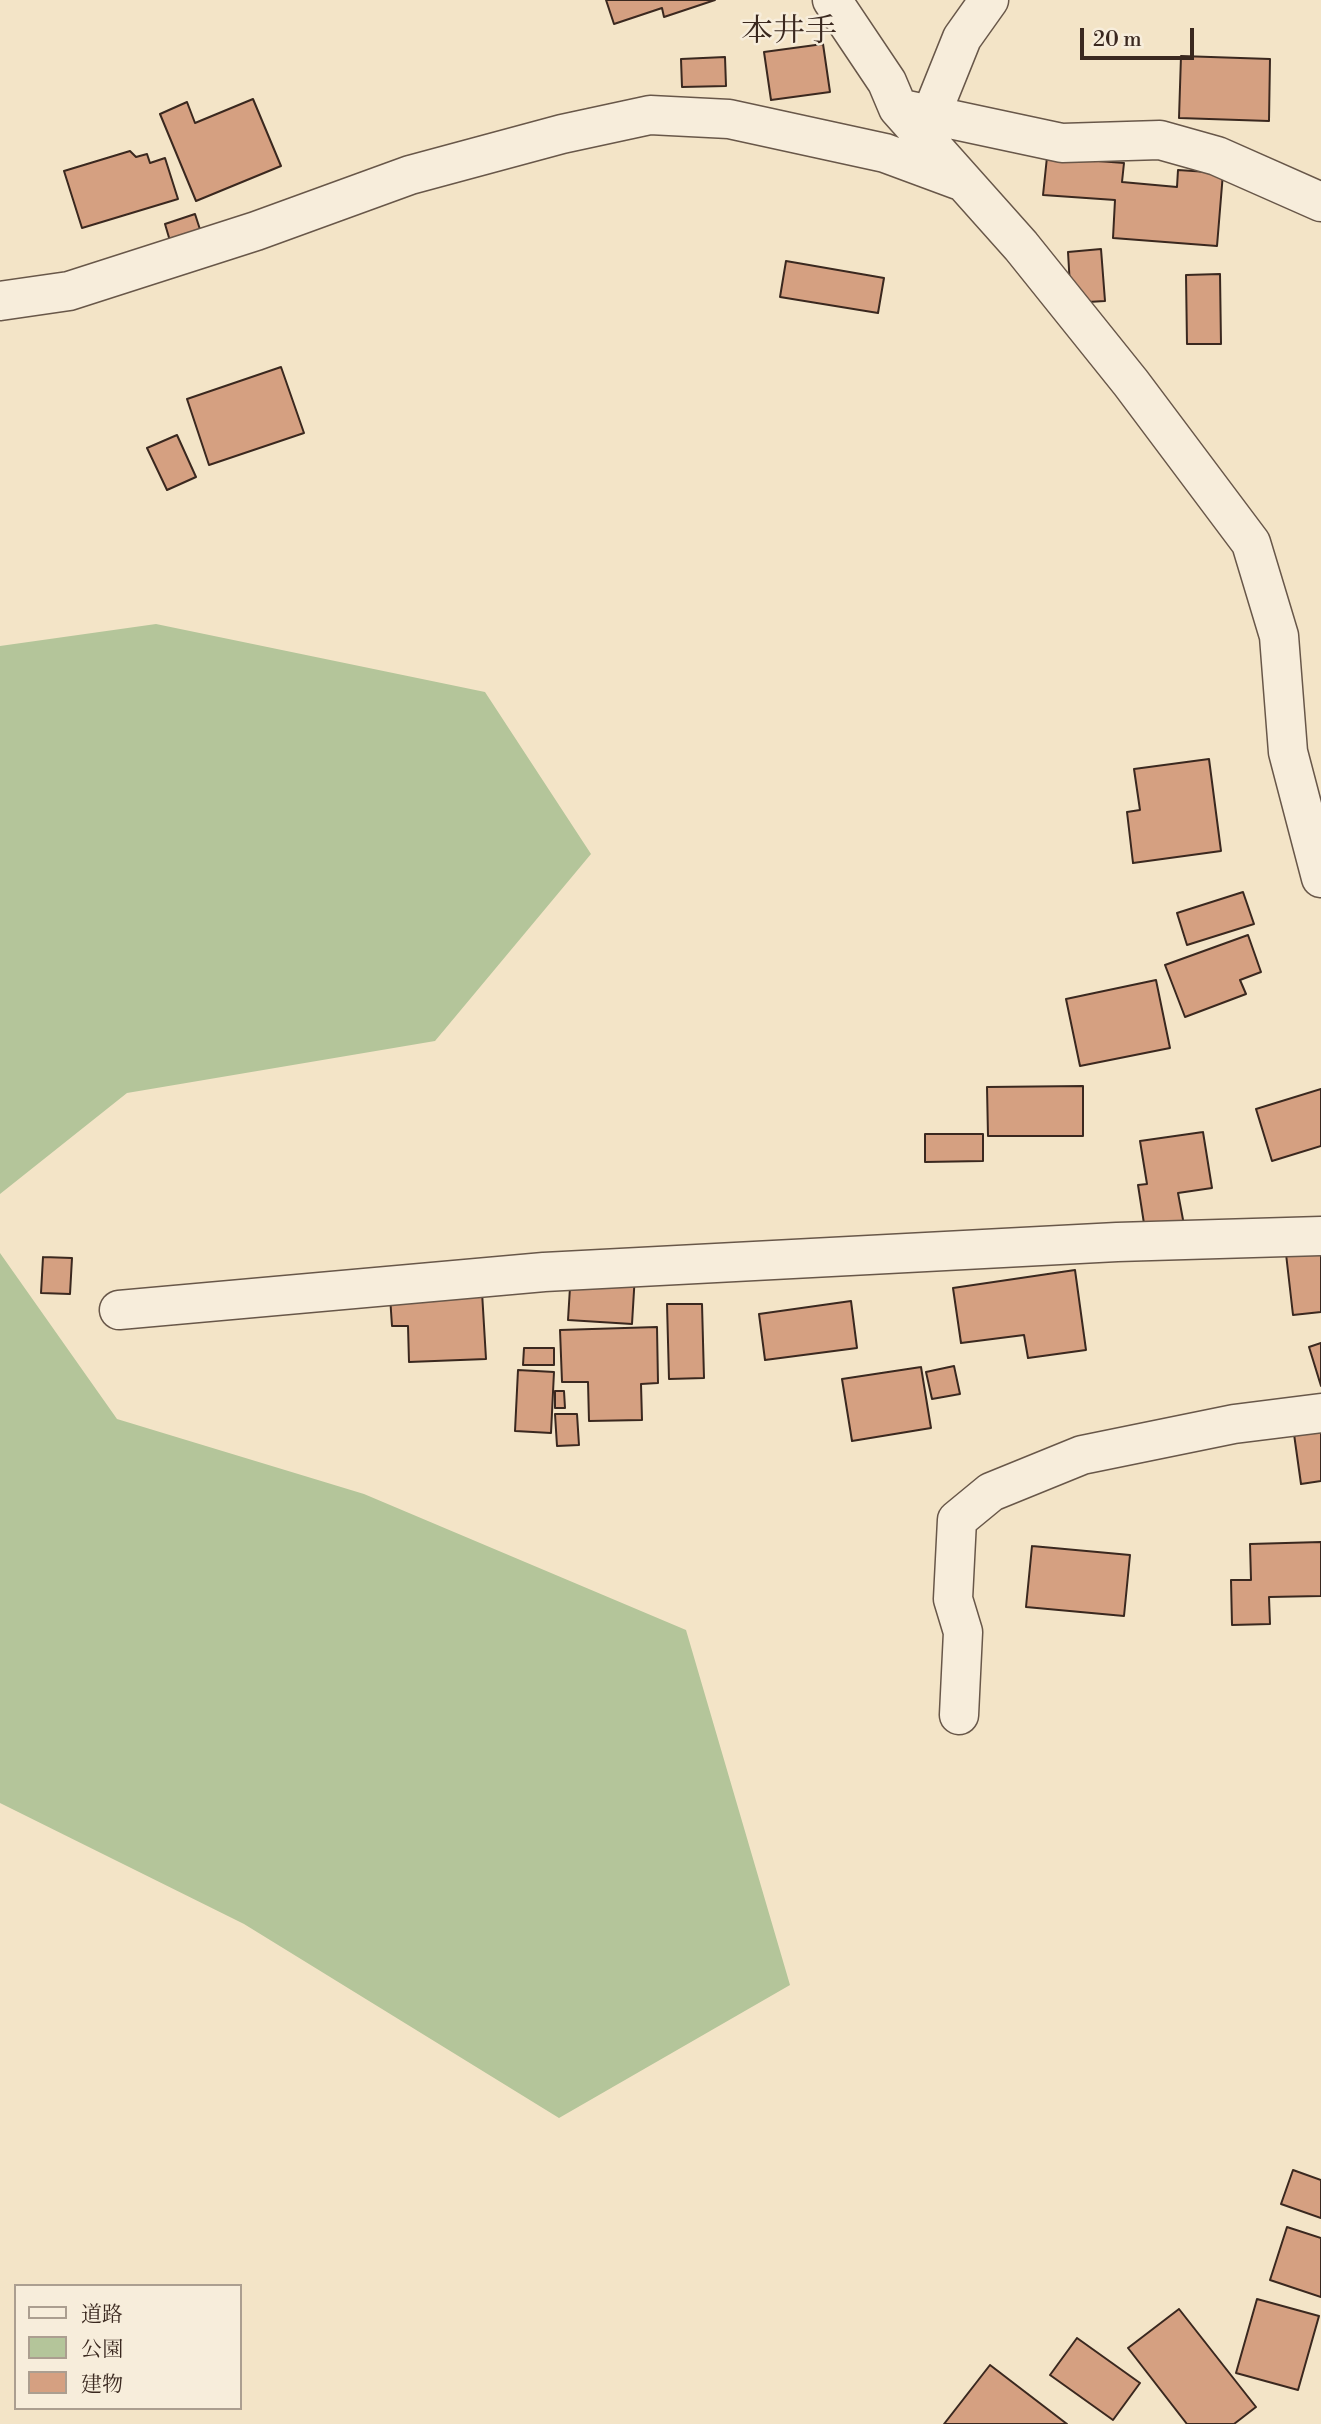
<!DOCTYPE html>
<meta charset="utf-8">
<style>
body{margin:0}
#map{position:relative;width:1321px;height:2424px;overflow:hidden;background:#f3e4c7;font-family:"Libre Bodoni","Noto Serif JP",serif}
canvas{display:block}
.legend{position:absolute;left:14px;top:2284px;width:228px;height:126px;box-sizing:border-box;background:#f7eddb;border:2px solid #ab9e90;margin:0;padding:9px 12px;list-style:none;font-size:21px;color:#3a281f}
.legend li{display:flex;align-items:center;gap:14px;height:35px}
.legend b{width:35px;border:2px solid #ab9e90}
.scale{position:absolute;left:1080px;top:28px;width:114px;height:32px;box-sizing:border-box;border:4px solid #3a281f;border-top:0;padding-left:9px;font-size:21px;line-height:24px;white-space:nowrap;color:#3a281f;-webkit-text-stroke:5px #f7eddb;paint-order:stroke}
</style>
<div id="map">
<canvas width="1321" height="2424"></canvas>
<ul class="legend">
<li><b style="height:9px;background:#f7eddb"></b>道路</li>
<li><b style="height:19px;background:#b4c59a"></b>公園</li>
<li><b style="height:19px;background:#d5a081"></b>建物</li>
</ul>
<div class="scale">20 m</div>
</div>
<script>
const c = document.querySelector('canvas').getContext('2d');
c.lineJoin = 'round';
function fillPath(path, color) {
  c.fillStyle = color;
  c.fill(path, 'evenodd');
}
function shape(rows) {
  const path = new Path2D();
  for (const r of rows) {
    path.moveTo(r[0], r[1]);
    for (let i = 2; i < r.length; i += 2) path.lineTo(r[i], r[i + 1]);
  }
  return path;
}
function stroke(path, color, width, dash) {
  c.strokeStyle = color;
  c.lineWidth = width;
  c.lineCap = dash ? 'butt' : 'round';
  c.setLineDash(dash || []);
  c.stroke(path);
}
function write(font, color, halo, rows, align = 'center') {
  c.font = font + ' "Libre Bodoni","Noto Serif JP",serif';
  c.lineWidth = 5;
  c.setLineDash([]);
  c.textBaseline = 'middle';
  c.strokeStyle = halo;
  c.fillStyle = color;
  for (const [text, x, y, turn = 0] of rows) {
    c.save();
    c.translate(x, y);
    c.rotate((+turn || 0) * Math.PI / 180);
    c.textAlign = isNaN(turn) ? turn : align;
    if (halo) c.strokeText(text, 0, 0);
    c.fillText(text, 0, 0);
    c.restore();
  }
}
fillPath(shape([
 [156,624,485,692,591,854,435,1041,127,1093,0,1194,0,646],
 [0,1253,117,1419,364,1494,686,1630,790,1985,559,2118,244,1924,0,1803]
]), '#b4c59a');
const building = shape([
 [606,0,715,0,664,17,662,8,614,24,606,0],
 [823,44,830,92,771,100,764,52,823,44],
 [1181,56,1270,59,1269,121,1179,118,1181,56],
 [725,57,726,86,682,87,681,59,725,57],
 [253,99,281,166,196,201,160,114,187,102,195,123,253,99],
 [130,151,136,157,147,154,150,163,165,158,178,199,82,228,64,171,130,151],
 [1047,157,1124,163,1122,182,1177,187,1178,170,1223,173,1217,246,1113,238,1115,200,1043,195,1047,157],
 [195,214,206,248,175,258,165,224,195,214],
 [1101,249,1105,301,1071,303,1068,252,1101,249],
 [786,261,884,278,878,313,780,297,786,261],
 [1220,274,1221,344,1187,344,1186,275,1220,274],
 [281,367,304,433,209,465,187,399,281,367],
 [177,435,196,477,167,490,147,448,177,435],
 [1209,759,1221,851,1133,863,1127,812,1140,810,1134,769,1209,759],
 [1243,892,1254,924,1187,945,1177,913,1243,892],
 [1248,935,1261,972,1240,980,1246,994,1185,1017,1165,965,1248,935],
 [1156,980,1170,1048,1080,1066,1066,999,1156,980],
 [1083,1086,1083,1136,988,1136,987,1087,1083,1086],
 [1321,1089,1321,1146,1272,1161,1256,1109,1321,1089],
 [1203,1132,1212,1188,1178,1193,1184,1225,1145,1230,1138,1185,1147,1184,1140,1141,1203,1132],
 [925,1134,983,1134,983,1161,925,1162,925,1134],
 [1321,1241,1321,1312,1293,1315,1285,1245,1321,1241],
 [43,1257,72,1258,70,1294,41,1293,43,1257],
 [1075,1270,1086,1350,1028,1358,1024,1335,961,1343,953,1288,1075,1270],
 [571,1271,635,1274,632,1324,568,1320,571,1271],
 [482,1292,486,1359,409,1362,408,1326,392,1326,390,1296,482,1292],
 [851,1301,857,1348,765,1360,759,1314,851,1301],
 [667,1304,702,1304,704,1378,669,1379,667,1304],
 [657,1327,658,1383,641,1384,642,1420,589,1421,588,1382,562,1382,560,1330,657,1327],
 [1321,1343,1321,1386,1309,1347,1321,1343],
 [524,1348,554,1348,554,1365,523,1365,524,1348],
 [954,1366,960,1394,932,1399,926,1372,954,1366],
 [921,1367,931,1428,852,1441,842,1379,921,1367],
 [518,1370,554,1372,551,1433,515,1431,518,1370],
 [555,1391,564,1391,565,1408,555,1408,555,1391],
 [555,1414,577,1414,579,1445,557,1446,555,1414],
 [1321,1430,1321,1481,1301,1484,1294,1434,1321,1430],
 [1321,1542,1321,1596,1269,1597,1270,1624,1232,1625,1231,1580,1251,1580,1250,1544,1321,1542],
 [1032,1546,1130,1555,1124,1616,1026,1607,1032,1546],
 [1293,2170,1321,2180,1321,2218,1281,2204,1293,2170],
 [1287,2227,1321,2238,1321,2297,1270,2280,1287,2227],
 [1257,2299,1319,2316,1298,2390,1236,2373,1257,2299],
 [1179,2309,1256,2407,1234,2424,1187,2424,1128,2348,1179,2309],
 [1077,2338,1140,2383,1113,2420,1050,2375,1077,2338],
 [990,2365,1067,2424,944,2424,990,2365]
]);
fillPath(building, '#d5a081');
stroke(building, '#3a281f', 2);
const street = shape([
 [832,0,887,82,898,108,1021,246,1131,383,1251,543,1279,636,1288,752,1321,878],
 [898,108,1062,143,1160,140,1217,156,1321,202],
 [931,115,962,38,989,0],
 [0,301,69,291,256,231,410,175,562,134,650,115,729,119,885,153,958,180],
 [119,1310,544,1272,1117,1242,1321,1236],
 [959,1715,963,1632,953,1599,957,1520,991,1492,1082,1455,1234,1424,1321,1413]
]);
stroke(street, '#685749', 41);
stroke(street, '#f7eddb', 38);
write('32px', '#3a281f', '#f7eddb', [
 ["本井手",789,33]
]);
</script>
